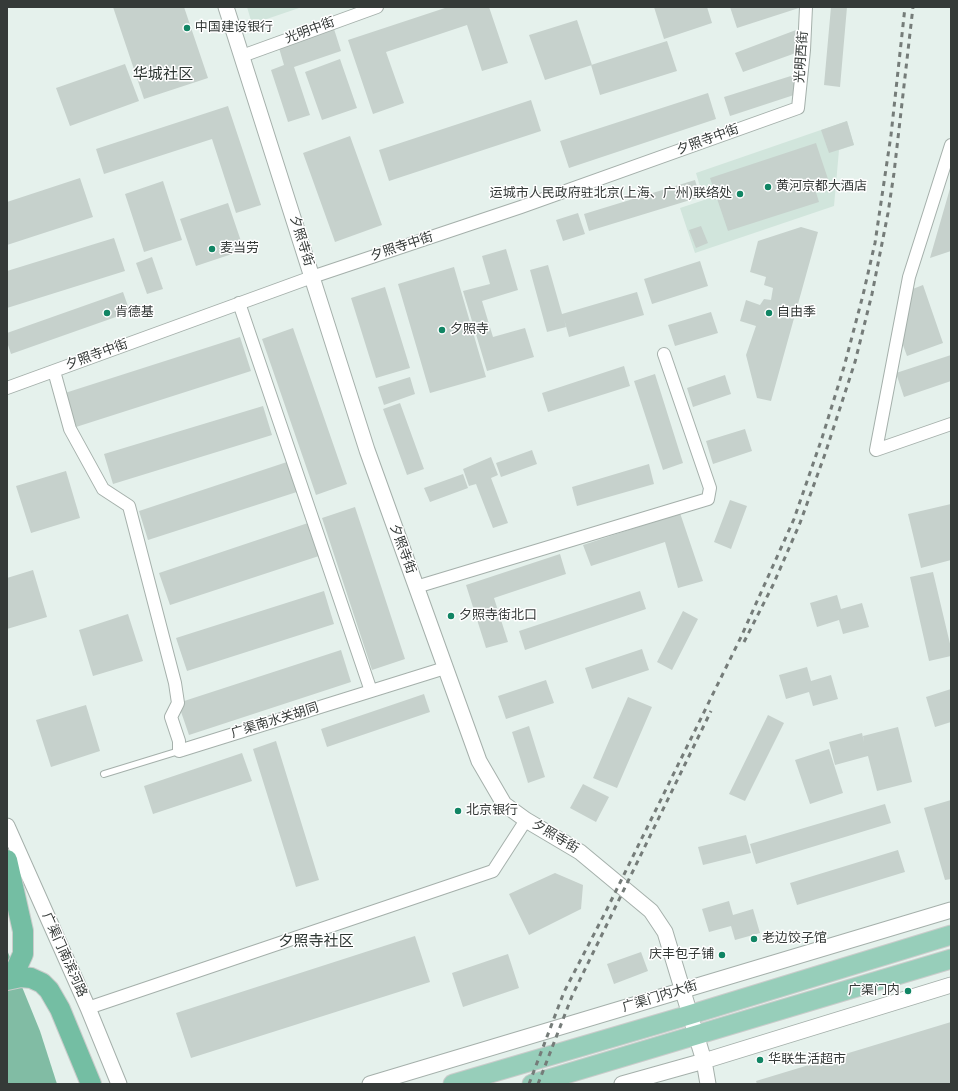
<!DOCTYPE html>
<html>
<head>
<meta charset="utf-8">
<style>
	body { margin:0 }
	#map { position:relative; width:958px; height:1091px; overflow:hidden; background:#e5f1ec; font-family:"Roboto Condensed",sans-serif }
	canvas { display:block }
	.frame { position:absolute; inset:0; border:8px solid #353a38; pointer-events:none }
</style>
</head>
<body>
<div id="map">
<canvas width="958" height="1091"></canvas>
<div class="frame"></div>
</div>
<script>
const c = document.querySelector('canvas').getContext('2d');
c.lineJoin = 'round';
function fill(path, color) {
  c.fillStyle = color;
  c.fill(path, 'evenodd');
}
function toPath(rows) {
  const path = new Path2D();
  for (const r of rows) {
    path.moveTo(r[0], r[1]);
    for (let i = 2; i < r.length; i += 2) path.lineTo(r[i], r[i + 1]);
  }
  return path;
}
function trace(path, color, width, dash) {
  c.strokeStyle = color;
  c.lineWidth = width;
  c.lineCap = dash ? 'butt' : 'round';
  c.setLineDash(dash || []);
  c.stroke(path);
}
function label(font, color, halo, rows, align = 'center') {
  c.font = font + ' "Roboto Condensed","Noto Sans SC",sans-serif';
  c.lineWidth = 3;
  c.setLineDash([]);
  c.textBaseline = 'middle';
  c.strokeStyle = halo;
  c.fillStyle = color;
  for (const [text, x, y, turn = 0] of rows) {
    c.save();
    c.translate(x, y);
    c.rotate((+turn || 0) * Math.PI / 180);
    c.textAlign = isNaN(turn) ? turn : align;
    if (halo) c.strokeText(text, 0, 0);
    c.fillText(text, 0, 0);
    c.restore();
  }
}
fill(toPath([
	[247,7,302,7,252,24],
	[847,121,854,145,839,150,834,206,695,253,680,208,704,200,696,173]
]), '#d1e5dc');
fill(toPath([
	[7,950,40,1031,57,1084,7,1084]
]), '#81bca4');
fill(toPath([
	[113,7,184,7,208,78,144,99],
	[448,7,489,7,508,63,482,71,467,25,386,52,404,103,373,114,348,40],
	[654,7,707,7,712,23,664,39],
	[730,7,802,7,737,28],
	[831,7,847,7,840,87,824,85],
	[577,20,592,65,545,80,529,35],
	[334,29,341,51,294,67,310,115,288,122,271,70,284,65,279,48],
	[796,30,804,50,743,72,735,53],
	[667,41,677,71,600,95,591,65],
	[340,59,357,108,322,120,305,72],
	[125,64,139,101,70,126,56,88],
	[794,75,800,93,730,116,724,97],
	[708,93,716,119,569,168,560,141],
	[531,100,541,131,389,181,379,150],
	[228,106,261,205,236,213,212,139,104,174,96,149],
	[847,121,854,145,829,153,821,130],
	[350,136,382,225,335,242,303,153],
	[816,143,830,185,815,189,819,202,728,231,710,178],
	[80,178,93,217,7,245,7,202],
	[695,180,700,197,589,231,584,214],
	[163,181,182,240,144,252,125,194],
	[951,185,951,251,930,258],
	[228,203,244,250,196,266,180,219],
	[578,213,585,234,563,241,556,220],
	[701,226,708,243,696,248,689,230],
	[801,227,818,232,771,401,757,398,746,355,756,326,740,321,746,300,760,305,764,299,771,300,773,288,764,285,766,277,750,272,758,241],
	[114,238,125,271,7,308,7,271],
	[506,249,518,290,482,301,493,337,525,328,534,357,487,371,463,291,490,284,482,256],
	[152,257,163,289,147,294,136,263],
	[700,261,708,286,652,304,644,279],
	[548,265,562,314,637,292,644,315,569,337,564,319,566,327,547,332,530,270],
	[454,267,486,377,430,393,398,284],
	[923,285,943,343,907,356,900,337,910,290],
	[385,287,410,368,376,378,351,298],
	[123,292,130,312,11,354,7,342,7,333],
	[711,312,718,333,675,346,668,325],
	[293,328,347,484,316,495,262,339],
	[240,337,251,371,76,427,65,393],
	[951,355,951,381,904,397,896,373],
	[624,366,630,386,548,412,542,393],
	[655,374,683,463,663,470,634,381],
	[725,375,731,394,693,407,687,388],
	[410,377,415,394,384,405,378,387],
	[400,403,424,469,407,475,383,409],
	[263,406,272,435,113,484,104,454],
	[745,429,752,451,713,464,706,441],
	[532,450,537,464,501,477,496,463],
	[491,457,498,475,491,478,508,523,493,528,476,484,469,486,463,469],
	[293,460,303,490,148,540,139,511],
	[649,464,654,484,577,506,572,487],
	[66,471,80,518,31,533,16,486],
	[463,474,468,488,430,502,424,488],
	[730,500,747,506,731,549,714,542],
	[951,504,951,560,921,568,908,514],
	[355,507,405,659,372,670,322,518],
	[680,513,703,581,678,588,665,542,591,566,583,545],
	[314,521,325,554,170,605,159,573],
	[560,554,566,574,494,598,508,642,486,648,466,585],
	[33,570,47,617,7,629,7,578],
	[933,572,951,648,951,656,929,661,910,577],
	[324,591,334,624,187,671,176,638],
	[640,591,646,609,525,650,519,631],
	[837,595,841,609,862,603,869,627,843,634,839,620,817,627,810,603],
	[683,611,698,619,672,670,657,662],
	[128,614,143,661,93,676,79,630],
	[642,649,649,670,592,689,585,668],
	[341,650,351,682,189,735,178,703],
	[807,667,811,681,831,675,838,699,813,706,809,692,786,699,779,675],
	[546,680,554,703,506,719,498,696],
	[951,689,951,722,935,727,926,697],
	[424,694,430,712,327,747,321,729],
	[628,697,652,707,617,788,593,778],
	[86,705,100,751,51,767,36,720],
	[768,715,784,723,745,801,729,794],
	[529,726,545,777,528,783,512,732],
	[898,727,912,782,877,791,868,756,835,765,829,742,862,733,864,742,863,736],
	[276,741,319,880,296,887,253,749],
	[829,749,843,793,810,804,795,760],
	[242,753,252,781,153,814,144,786],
	[583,784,609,797,596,822,570,808],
	[951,800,951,879,945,880,924,808],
	[885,804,891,823,756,864,750,844],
	[746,835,751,853,703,865,698,847],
	[898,850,905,872,797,905,790,883],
	[555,873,583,885,581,909,529,935,509,894],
	[729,901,733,915,753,909,760,933,735,940,731,926,709,932,702,909],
	[415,936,430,982,191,1058,176,1013],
	[641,952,648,971,614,984,607,964],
	[508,954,519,988,463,1007,452,973],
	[951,1022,951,1084,757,1084,756,1081]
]), '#c6d1cc');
const service = toPath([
	[104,774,179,751]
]);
const minor = toPath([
	[242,56,377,7],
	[951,145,909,277,876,450,951,424],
	[239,303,371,691],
	[54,371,70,429,103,489,129,506,175,683,178,703,171,717,179,741,179,751,445,668],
	[7,388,312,277,521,207,798,108,804,50,806,7],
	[416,587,708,499,710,488,664,354],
	[88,1008,493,871,526,820]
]);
const tertiary = toPath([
	[226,7,367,450,479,761,504,804,526,820,580,852,651,911,665,932,704,1061,708,1084],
	[7,826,88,1008,119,1084],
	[370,1084,951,910],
	[622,1084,704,1061,951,985]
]);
const primary = toPath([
	[453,1084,689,1015,951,935],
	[532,1084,951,959]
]);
const trunk = toPath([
	[7,860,23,931,23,954,12,978],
	[7,980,21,977,31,978,42,983,49,990,60,1009,91,1084]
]);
trace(service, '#a5b0ab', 8);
trace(minor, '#a5b0ab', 14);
trace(tertiary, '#a5b0ab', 17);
trace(primary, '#cacccb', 21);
trace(trunk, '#cacccb', 22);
trace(service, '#fff', 6);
trace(minor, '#fff', 12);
trace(tertiary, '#fff', 15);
trace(primary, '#97ceba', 19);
trace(trunk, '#74bea3', 20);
trace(toPath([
	[744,642,773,585,800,523,825,454,855,362,872,294,888,213,894,173,913,7],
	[529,1084,564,992,607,909,741,637,794,519,822,438,844,367,863,295,875,243,891,135,905,7],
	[538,1084,572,996,711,711]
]), '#757c79', 3, [5, 5]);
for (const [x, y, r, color] of [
	[187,28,4,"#118564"],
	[768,187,4,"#118564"],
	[740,194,4,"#118564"],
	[212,249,4,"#118564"],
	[107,313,4,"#118564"],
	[769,313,4,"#118564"],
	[442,330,4,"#118564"],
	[451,616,4,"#118564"],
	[458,811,4,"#118564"],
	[754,939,4,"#118564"],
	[722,955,4,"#118564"],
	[908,991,4,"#118564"],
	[760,1060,4,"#118564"]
]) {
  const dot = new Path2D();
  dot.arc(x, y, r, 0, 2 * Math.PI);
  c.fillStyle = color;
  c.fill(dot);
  trace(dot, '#fff', 1.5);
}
label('13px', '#353a38', '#fff', [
	["中国建设银行",195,28],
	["黄河京都大酒店",776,187],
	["运城市人民政府驻北京(上海、广州)联络处",732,194,"right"],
	["麦当劳",220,249],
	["肯德基",115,313],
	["自由季",777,313],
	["夕照寺",450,330],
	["夕照寺街北口",459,616],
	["北京银行",466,811],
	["老边饺子馆",762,939],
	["庆丰包子铺",714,955,"right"],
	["广渠门内",900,991,"right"],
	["华联生活超市",768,1060]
], 'left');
label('13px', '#353a38', '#fff', [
	["光明中街",310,31,-20],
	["光明西街",802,57,-86],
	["夕照寺中街",708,140,-20],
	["夕照寺街",301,241,73],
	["夕照寺中街",402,247,-18],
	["夕照寺中街",97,355,-20],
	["夕照寺街",402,549,70],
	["广渠南水关胡同",275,721,-17],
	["夕照寺街",555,837,31],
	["广渠门南滨河路",64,955,66],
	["广渠门内大街",660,997,-17]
]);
label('15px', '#2d3632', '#fff', [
	["华城社区",163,75],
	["夕照寺社区",316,942]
]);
</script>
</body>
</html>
